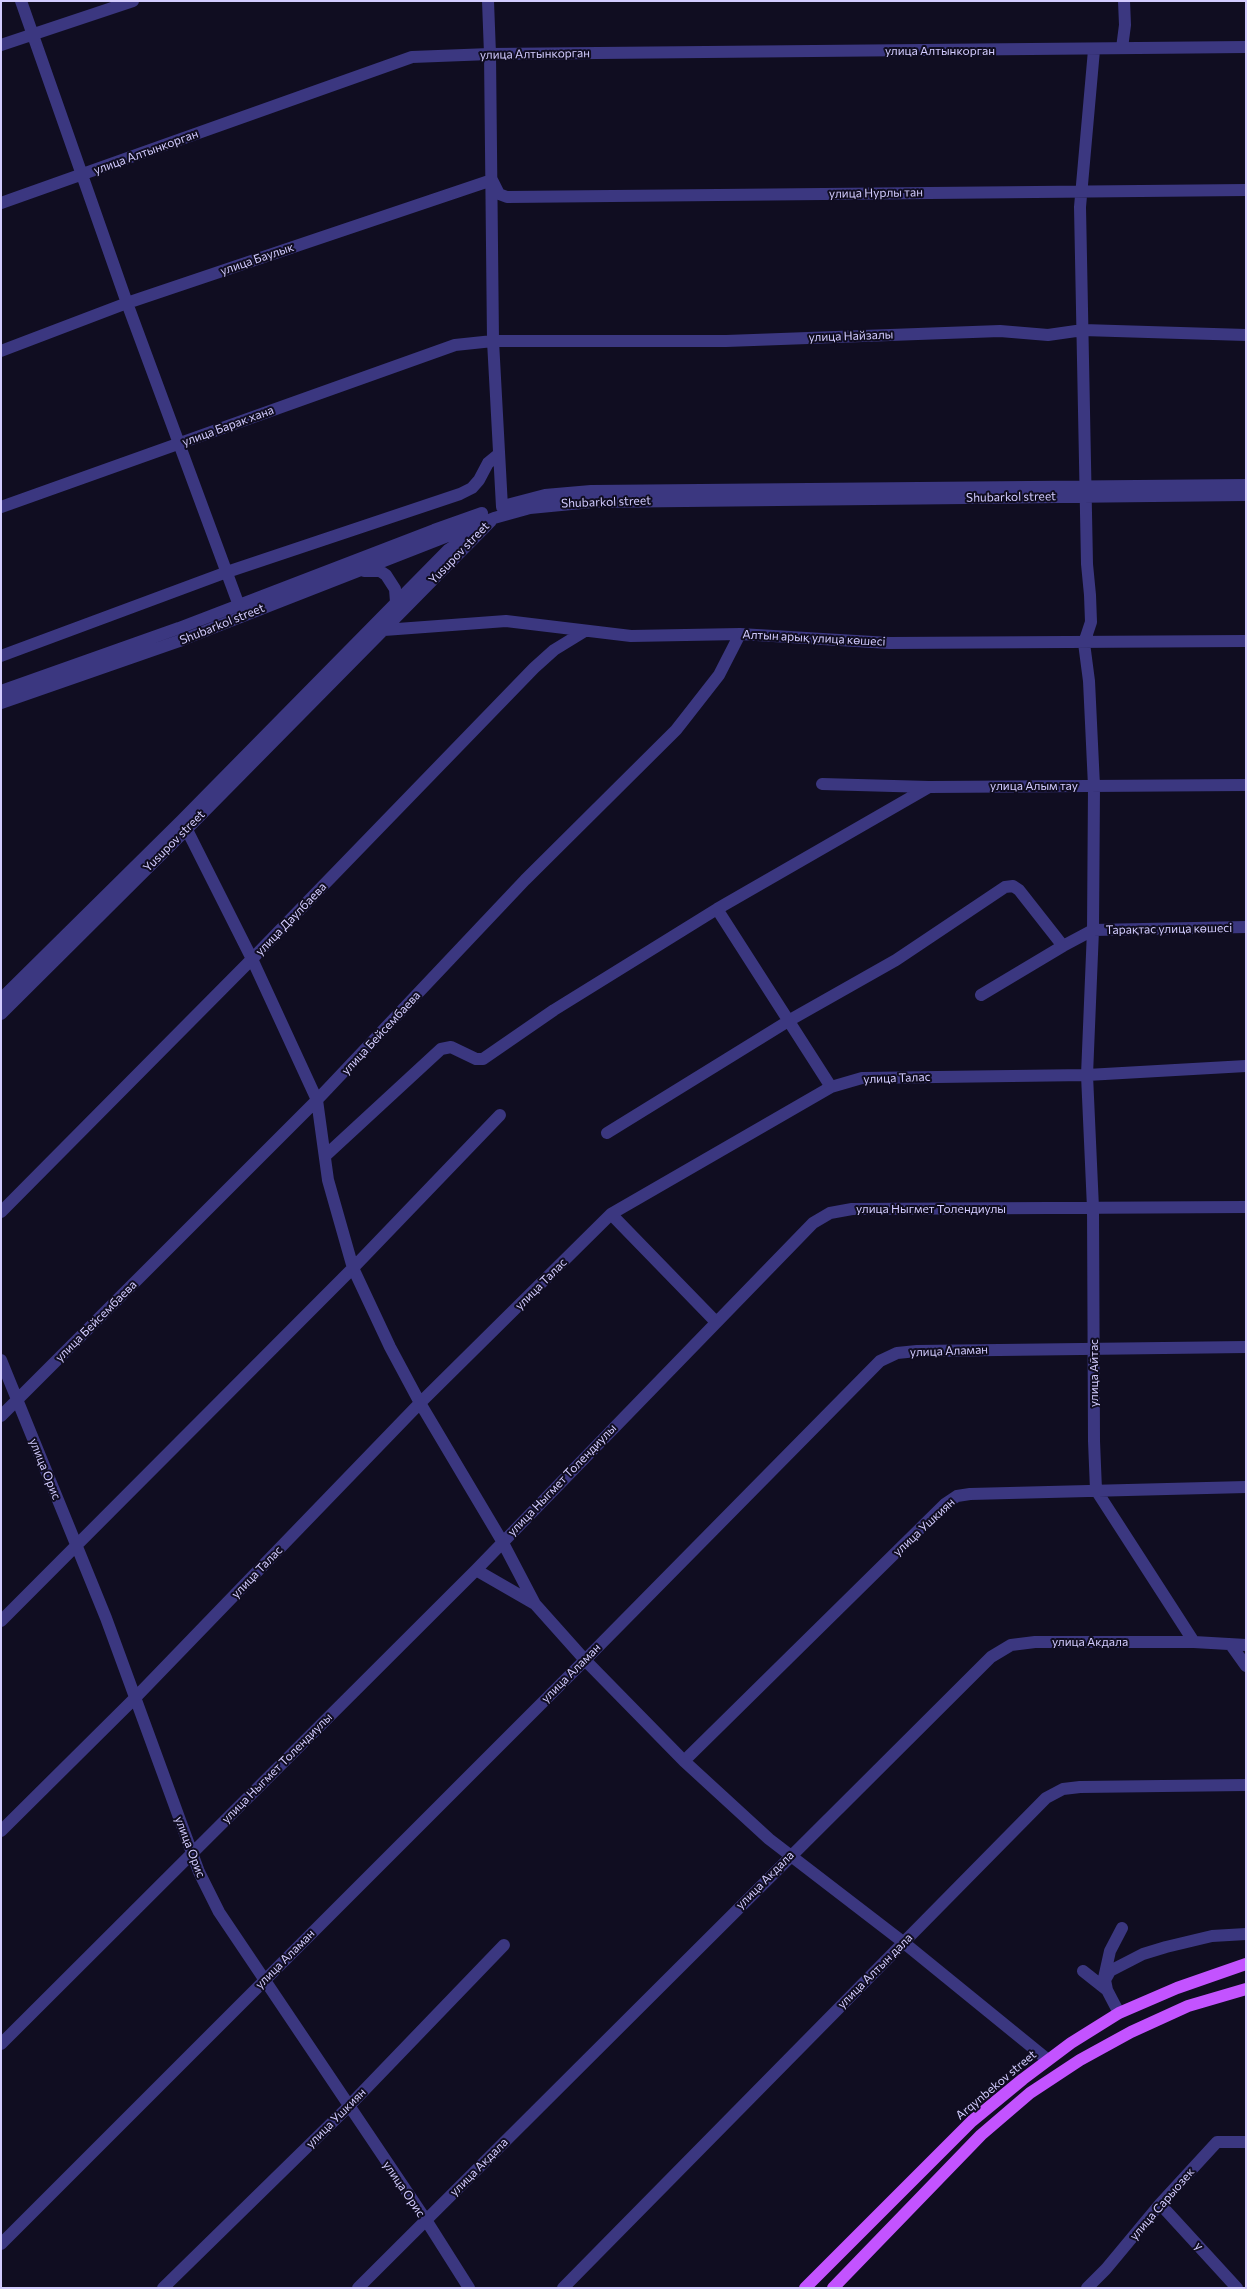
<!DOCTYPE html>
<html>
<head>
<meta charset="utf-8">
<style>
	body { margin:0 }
	#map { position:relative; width:1247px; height:2289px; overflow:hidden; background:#100d21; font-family:Commissioner,sans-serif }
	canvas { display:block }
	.frame { position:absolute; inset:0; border:2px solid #d3ccff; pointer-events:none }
</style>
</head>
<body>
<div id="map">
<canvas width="1247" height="2289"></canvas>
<div class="frame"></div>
</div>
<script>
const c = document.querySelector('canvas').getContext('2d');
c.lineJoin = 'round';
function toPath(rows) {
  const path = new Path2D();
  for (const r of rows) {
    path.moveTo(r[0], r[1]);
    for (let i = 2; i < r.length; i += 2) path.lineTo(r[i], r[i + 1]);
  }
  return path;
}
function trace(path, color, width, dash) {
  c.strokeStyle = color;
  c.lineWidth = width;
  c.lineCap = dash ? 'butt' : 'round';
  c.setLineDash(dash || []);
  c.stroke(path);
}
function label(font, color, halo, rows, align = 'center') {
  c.font = font + ' Commissioner,sans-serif';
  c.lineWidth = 4;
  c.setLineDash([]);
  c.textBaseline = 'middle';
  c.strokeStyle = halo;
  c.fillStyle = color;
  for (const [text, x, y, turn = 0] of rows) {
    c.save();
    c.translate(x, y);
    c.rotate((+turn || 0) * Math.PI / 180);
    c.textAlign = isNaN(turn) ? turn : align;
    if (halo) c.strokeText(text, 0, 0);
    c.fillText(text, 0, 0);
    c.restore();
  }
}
trace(toPath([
	[21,1,127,303,241,611],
	[488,1,490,54,493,341,502,507],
	[1,45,133,1],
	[1122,48,1125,25,1124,1],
	[1094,50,1080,207,1087,564,1090,595,1091,622,1084,643,1089,681,1094,786,1093,930,1087,1075,1093,1208,1094,1441,1096,1490,1194,1642],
	[1,203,412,57,490,54,1246,47],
	[1,351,127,303,492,180,499,194,507,197,1246,190],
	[503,506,545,495,591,491,1246,485],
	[1,507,455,345,493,341,726,341,1000,331,1048,335,1083,330,1246,335],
	[364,571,380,571,386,575,395,589,396,602],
	[384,630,506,621,631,636,740,634,889,643,1246,641],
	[1,656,227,572,460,494,472,488,479,480,488,463,499,454],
	[1,691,179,628,434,530,482,513],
	[1,703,182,640,494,518,530,508,592,502,1246,495],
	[822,784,929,787,1246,785],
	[182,820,252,959,317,1100,328,1180,353,1268,390,1347,420,1403,502,1541,535,1604,585,1660,684,1761,769,1839,903,1942,1048,2060],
	[717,909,929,787],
	[981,995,1063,946],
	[1,999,182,820,448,550,467,537],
	[1,1014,187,829,491,521],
	[607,1133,790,1020,896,960,1005,887,1013,886,1019,890,1063,946,1093,930,1246,927],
	[325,1156,441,1049,451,1047,476,1059,483,1059,554,1010,717,909,831,1087],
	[1,1212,252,959,534,668,554,650,585,631],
	[611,1214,716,1322],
	[1,1360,106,1618,199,1872,219,1912,426,2220,469,2288],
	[1,1416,317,1100,525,880,676,730,719,675,740,634],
	[476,1570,535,1604],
	[1,1621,353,1268,500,1115],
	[1231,1645,1246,1666],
	[684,1761,945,1504,957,1496,970,1494,1246,1487],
	[1,1831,135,1698,420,1403,611,1214,831,1087,862,1078,1087,1075,1246,1066],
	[1083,1971,1107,1990],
	[1104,1978,1110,1951,1122,1928],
	[1119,2013,1107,1990,1105,1980,1110,1971,1143,1954,1166,1947,1212,1936,1246,1934],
	[1,2044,476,1570,813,1223,830,1213,852,1209,1246,1207],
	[1160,2204,1237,2288],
	[1,2244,585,1660,880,1361,897,1353,917,1351,1246,1347],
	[163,2288,348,2107,504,1945],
	[358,2288,991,1657,1011,1645,1035,1642,1194,1642,1246,1645],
	[563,2288,1046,1798,1063,1789,1080,1787,1246,1785],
	[1087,2288,1106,2269,1160,2204,1217,2142,1246,2142]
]), '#3b3780', 12);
trace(toPath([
	[805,2288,972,2121,1023,2079,1071,2043,1119,2013,1177,1988,1246,1964],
	[833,2288,981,2135,1030,2093,1080,2060,1131,2032,1188,2006,1246,1989]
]), '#c353ff', 12);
label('12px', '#d3ccff', '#100d21', [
	["улица Алтынкорган",940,51],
	["улица Алтынкорган",535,54,-1],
	["улица Алтынкорган",146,152,-20],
	["улица Нурлы тан",876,193,-1],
	["улица Баулык",257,259,-19],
	["улица Найзалы",851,336,-2],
	["улица Барак хана",228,426,-20],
	["Shubarkol street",1011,497,-1],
	["Shubarkol street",606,502,-2],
	["Yusupov street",459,553,-46],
	["Shubarkol street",222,624,-22],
	["Алтын арық улица көшесі",814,638,3],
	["улица Алым тау",1034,786],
	["Yusupov street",174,841,-45],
	["улица Даулбаева",291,919,-46],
	["Тарақтас улица көшесі",1169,929,-1],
	["улица Бейсембаева",381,1033,-47],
	["улица Талас",897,1078,-2],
	["улица Ныгмет Толендиулы",931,1209],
	["улица Талас",541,1284,-45],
	["улица Бейсембаева",96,1321,-45],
	["улица Аламан",949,1351,-2],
	["улица Айтас",1094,1373,-90],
	["улица Орис",45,1469,68],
	["улица Ныгмет Толендиулы",562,1480,-46],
	["улица Ушкиян",924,1527,-43],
	["улица Талас",257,1572,-46],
	["улица Акдала",1090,1642],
	["улица Аламан",571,1673,-45],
	["улица Ныгмет Толендиулы",277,1768,-45],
	["улица Орис",190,1847,69],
	["улица Акдала",765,1880,-45],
	["улица Аламан",285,1959,-45],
	["улица Алтын дала",875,1971,-45],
	["Arqynbekov street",996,2085,-40],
	["улица Ушкиян",336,2118,-45],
	["улица Акдала",479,2167,-45],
	["улица Орис",404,2189,56],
	["улица Сарыозек",1162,2204,-49],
	["у",1199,2246,47]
]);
</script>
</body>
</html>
